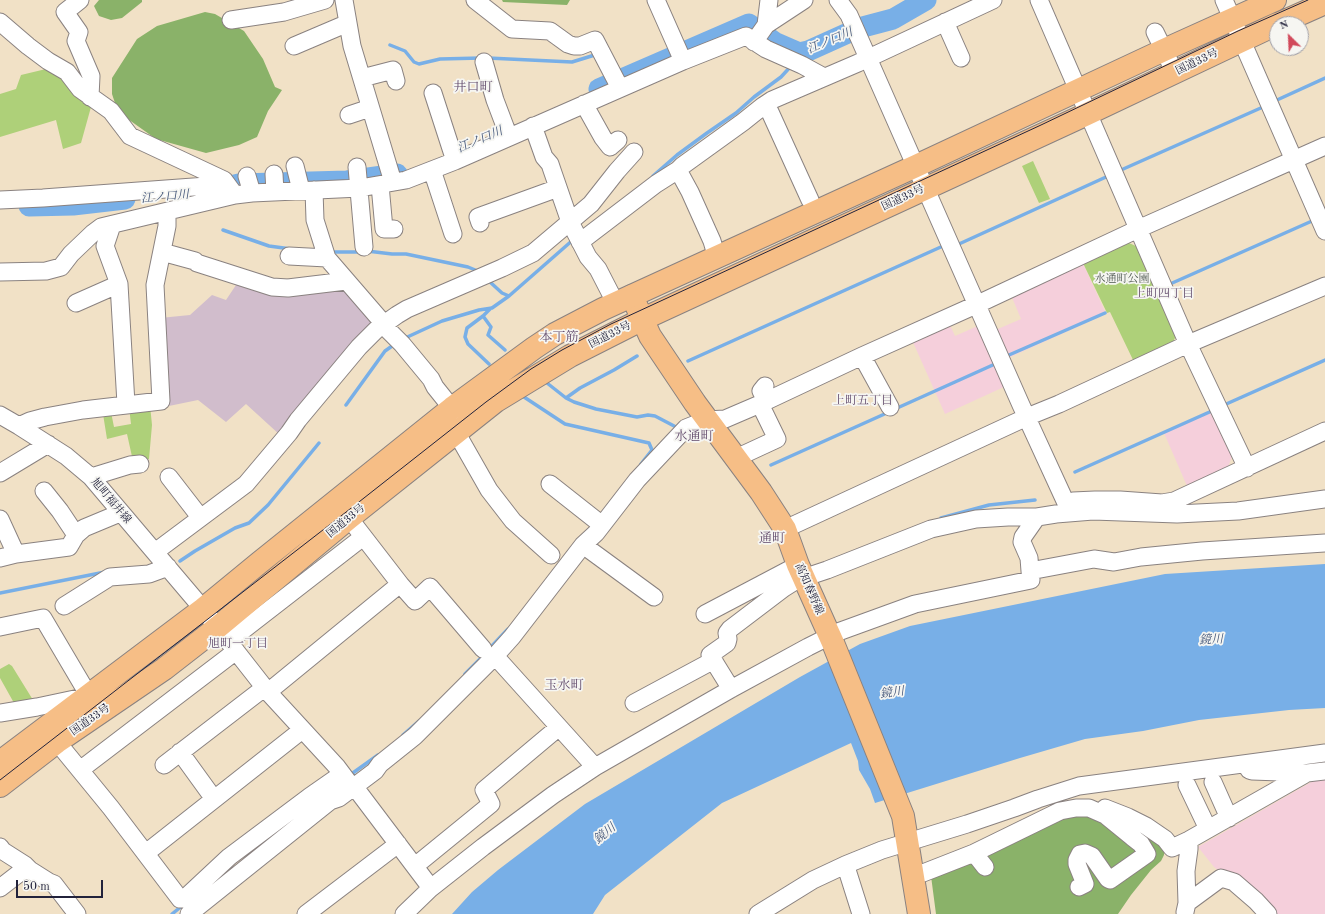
<!DOCTYPE html>
<html>
<head>
<meta charset="utf-8">
<style>
	body { margin:0 }
	#map { position:relative; width:1325px; height:914px; overflow:hidden; background:#f1e1c6; font-family:"Old Standard TT",serif }
	canvas { display:block }
	.north { position:absolute; left:1269px; top:16px; width:40px; height:40px; box-sizing:border-box; background:#f6f6f2; border:1px solid #a1a1a9; border-radius:50%; rotate:336deg; font-size:11px; font-weight:700; line-height:16px; text-align:center; color:#22223b }
	.north::after { content:''; display:block; margin:auto; width:14px; height:18px; background:#d1495b; clip-path:polygon(50% 0,100% 100%,50% 72%,0 100%) }
	.scale { position:absolute; left:16px; top:880px; width:87px; height:18px; box-sizing:border-box; border:2px solid #22223b; border-top:0; padding-left:5px; font-size:12px; line-height:14px; white-space:nowrap; color:#22223b; -webkit-text-stroke:3px #f6f6f2; paint-order:stroke }
</style>
</head>
<body>
<div id="map">
<canvas width="1325" height="914"></canvas>
<div class="north">N</div>
<div class="scale">50 m</div>
</div>
<script>
const c = document.querySelector('canvas').getContext('2d');
c.lineJoin = 'round';
function fill(path, color) {
  c.fillStyle = color;
  c.fill(path, 'evenodd');
}
function toPath(rows) {
  const path = new Path2D();
  for (const r of rows) {
    path.moveTo(r[0], r[1]);
    for (let i = 2; i < r.length; i += 2) path.lineTo(r[i], r[i + 1]);
  }
  return path;
}
function trace(path, color, width, dash) {
  c.strokeStyle = color;
  c.lineWidth = width;
  c.lineCap = dash ? 'butt' : 'round';
  c.setLineDash(dash || []);
  c.stroke(path);
}
function label(font, color, halo, rows, align = 'center') {
  c.font = font + ' "Old Standard TT","Noto Serif JP",serif';
  c.lineWidth = 3.5;
  c.setLineDash([]);
  c.textBaseline = 'middle';
  c.strokeStyle = halo;
  c.fillStyle = color;
  for (const [text, x, y, turn = 0] of rows) {
    c.save();
    c.translate(x, y);
    c.rotate((+turn || 0) * Math.PI / 180);
    c.textAlign = isNaN(turn) ? turn : align;
    if (halo) c.strokeText(text, 0, 0);
    c.fillText(text, 0, 0);
    c.restore();
  }
}
fill(toPath([
	[1083,263,1106,314,997,363,1006,386,945,414,912,340,949,323,955,336,980,325,984,335,1021,319,1011,295],
	[1214,410,1233,454,1228,467,1187,486,1164,433],
	[1325,780,1325,914,1273,914,1214,867,1198,847,1313,781]
]), '#f5cfdb');
fill(toPath([
	[240,279,338,284,379,323,280,435,246,404,226,422,198,400,164,407,160,318,190,315,212,295,226,300]
]), '#d1bdcc');
fill(toPath([
	[46,69,68,83,91,107,81,143,63,149,56,120,0,137,0,94,16,89,21,75],
	[1033,161,1050,199,1039,203,1022,166],
	[1127,242,1140,248,1177,333,1172,345,1134,362,1110,312,1107,313,1083,263],
	[150,405,152,425,149,459,133,461,127,434,107,439,103,414,111,412,114,427,131,424,129,407],
	[9,664,12,666,33,700,14,703,0,678,0,669]
]), '#aed079');
fill(toPath([
	[99,0,142,0,142,2,122,18,111,20,99,16,94,6],
	[502,0,570,0,567,5,503,2],
	[205,12,215,14,244,31,263,59,275,87,282,90,268,111,257,137,239,145,206,153,156,139,118,112,112,94,112,78,137,39,157,26],
	[1076,812,1142,828,1164,846,1164,855,1161,861,1151,870,1131,895,1118,914,936,914,931,876]
]), '#8ab269');
fill(toPath([
	[1325,564,1325,708,1289,710,1199,720,1143,731,1085,739,1020,758,875,803,870,789,859,770,858,761,851,743,722,803,605,895,593,914,452,914,472,892,498,870,585,804,800,677,860,644,910,626,1165,574]
]), '#78afe7');
trace(toPath([
	[390,45,405,51,414,62,419,64,440,59,481,58],
	[488,58,572,62,598,54],
	[1277,100,1325,78],
	[1121,170,1263,107],
	[653,176,677,155,707,133,736,113,754,97,781,77,792,65],
	[223,230,269,246,291,249],
	[959,244,1106,177],
	[367,251,392,254,406,254,468,267,480,272],
	[331,252,361,252],
	[490,282,502,293,509,296],
	[1170,284,1312,221],
	[483,316,491,327,488,335,505,350],
	[403,339,442,321,479,310,492,308,509,296,574,239],
	[1009,355,1105,313],
	[688,361,943,246],
	[489,364,468,344,465,337,467,328,483,316,491,308],
	[547,383,566,398,580,388,614,370,637,356],
	[524,397,565,424,649,443,652,450,641,464],
	[566,398,574,402,596,409,637,417,648,415,655,416,676,427],
	[346,405,385,351,395,344],
	[1224,405,1325,360],
	[895,409,995,364],
	[771,465,889,412],
	[1075,472,1214,410],
	[941,518,989,505,1035,500],
	[180,561,195,551,235,528,249,523,268,505,319,443],
	[0,593,105,572],
	[489,649,508,629],
	[465,674,485,654],
	[403,735,419,721],
	[350,775,378,755],
	[172,914,183,905]
]), '#78afe7', 3.5);
trace(toPath([
	[599,89,749,24,776,43,799,53,808,51,859,28,893,19,926,0],
	[210,191,239,184,347,181,397,174],
	[29,206,73,205,125,199]
]), '#78afe7', 21);
const minor = toPath([
	[80,0,65,12,79,32,76,41,91,76,90,97],
	[344,0,352,46,393,182],
	[475,0,512,29,550,31,568,44,574,46,580,46,595,40,620,88],
	[656,0,683,61],
	[838,0,849,15,864,49,1021,405,1066,503],
	[1039,0,1188,344,1247,468],
	[1224,0,1325,231],
	[231,20,284,12,325,0],
	[0,22,28,46,48,61,67,72,80,89,111,111,130,136,224,180,235,195],
	[945,22,961,58],
	[766,25,769,0],
	[1155,32,1175,73],
	[754,42,766,25,804,0],
	[294,46,348,23],
	[484,62,495,100,509,137],
	[362,78,393,70,396,81],
	[433,93,455,161],
	[584,104,603,138,610,147,618,140],
	[763,106,770,112,810,200],
	[349,115,370,108],
	[533,126,544,157,550,164,552,170,570,222,588,257,598,269,616,304],
	[295,166,301,190],
	[357,167,364,247],
	[432,170,453,234],
	[678,170,690,192,712,241,717,258],
	[274,174,275,192],
	[247,176,252,193],
	[380,185,384,229,394,229],
	[314,190,315,220,327,258,384,324],
	[0,200,43,198,207,186,224,180],
	[480,223,478,217,558,188],
	[112,225,105,246,119,284,126,404],
	[580,242,656,184,678,170,682,166,743,122,763,106,772,100,858,63,993,0],
	[162,252,195,261,197,263,272,287,288,288,346,281],
	[289,256,327,258],
	[0,272,46,271,61,267,71,254,93,233,101,227,235,195,252,193,360,188,406,180,455,161,683,61,746,36,766,49,802,65,824,77],
	[76,303,119,284],
	[383,325,402,344,431,379,435,387,459,417],
	[862,356,890,407],
	[765,386,761,391,766,401],
	[0,415,19,426,66,456,91,477,203,609,268,692,337,767,349,783],
	[19,426,30,421,45,417,83,410,161,401,155,285,167,226,167,212],
	[456,432,489,490,513,521,551,555],
	[736,458,777,439,760,404],
	[0,473,48,444],
	[91,477,130,465,140,464],
	[169,477,200,517],
	[550,484,602,525],
	[44,491,60,511,76,535],
	[1073,501,1095,500,1120,500,1162,503,1174,501,1325,431],
	[349,518,400,584,415,601,430,587,483,649],
	[0,519,16,554],
	[785,529,1027,417,1059,404,1188,344,1325,286],
	[583,545,654,597],
	[155,552,246,484,289,433,298,420,359,347,376,330,397,315,407,309,502,268,533,253,591,204,617,171,634,152],
	[0,558,16,554,69,547,76,535,84,528,120,513],
	[1030,571,1029,558,1022,542,1023,537,1037,517],
	[64,606,110,577,149,574,168,567],
	[705,614,798,565],
	[0,627,43,618,95,706],
	[229,641,363,537],
	[495,656,595,767],
	[731,689,710,655,727,643,728,639,727,633,730,629,784,588,803,576,812,575,827,570,931,529,976,519,1008,517,1037,517,1056,514,1093,511,1177,514,1238,511,1325,499],
	[268,692,400,584],
	[634,703,714,660],
	[0,713,37,707,84,697],
	[57,742,111,808,180,899,184,899,229,857,309,797,342,774],
	[180,752,214,799],
	[164,765,264,688],
	[80,770,236,651],
	[1249,770,1252,771,1308,773],
	[1213,782,1229,818],
	[1187,785,1208,829],
	[354,786,431,888],
	[330,801,339,798,375,771,380,764,415,736,495,656,512,637,583,545,596,533,637,480,686,428,706,420,725,419,760,404,862,356,978,304,1138,229,1325,146],
	[1105,808,1128,817,1146,826,1165,839,1172,848,1189,840,1307,773,1325,771],
	[0,847,3,851,25,865,30,870],
	[146,853,302,730],
	[974,853,985,867],
	[415,866,491,804,484,790,559,727],
	[848,873,861,914],
	[913,874,923,873,974,853,1060,811,1076,808,1089,808,1105,815,1132,837,1141,844,1147,854,1110,880,1108,879,1092,856,1085,853,1080,854,1077,860,1077,864,1085,884,1079,887],
	[0,888,22,871,30,870,49,882,54,884,77,914],
	[1187,903,1221,878,1234,882,1256,901,1268,914],
	[1185,912,1187,903,1186,871,1189,849,1189,840],
	[189,914,330,801,337,792],
	[306,914,398,844],
	[404,914,431,888,483,847,553,795,595,767,731,689,808,647,838,632,915,604,1031,580,1030,571,1094,559,1114,562,1141,557,1202,551,1325,543],
	[758,914,813,880,845,865,882,850,967,824,1014,808,1038,799,1079,786,1325,753]
]);
const major = toPath([
	[632,296,650,336,695,403,761,492,785,529,798,565,833,643,903,816,919,914]
]);
const highway = toPath([
	[1278,24,1325,3],
	[0,762,203,609,259,563,452,408,534,348,555,334,603,309,916,166,1164,50,1275,0],
	[0,786,57,742,164,669,218,627,349,518,496,401,570,356,643,319,1087,114,1277,24]
]);
trace(minor, '#8a8280', 19);
trace(major, '#8a8280', 24);
trace(highway, '#8a8280', 24);
trace(minor, '#fff', 17);
trace(major, '#f6be86', 22);
trace(highway, '#f6be86', 22);
trace(toPath([
	[0,780,350,509,486,402,531,369,562,350,611,324,1041,125,1238,31,1308,0]
]), '#22223b', 1);
label('11px', '#22223b', '#f6f6f2', [
	["国道33号",1197,62,-26],
	["国道33号",903,198,-25],
	["国道33号",610,335,-27],
	["旭町福井線",111,501,50],
	["国道33号",346,521,-39],
	["高知春野線",809,589,66],
	["国道33号",90,720,-35]
]);
label('11px', '#4c564e', '#f6f6f2', [
	["水通町公園",1122,279]
]);
label('italic 12px', '#405377', '#f6f6f2', [
	["江ノ口川",830,41,-23],
	["江ノ口川",480,140,-23],
	["江ノ口川",165,197,-5],
	["鏡川",1211,640,-3],
	["鏡川",892,693,-7],
	["鏡川",605,834,-40]
]);
label('12px', '#634c6d', '#f6f6f2', [
	["上町四丁目",1164,294],
	["上町五丁目",863,401],
	["旭町一丁目",238,644]
]);
label('13px', '#634c6d', '#f6f6f2', [
	["井口町",473,88],
	["本丁筋",559,338],
	["水通町",694,437],
	["通町",772,539],
	["玉水町",564,686]
]);
</script>
</body>
</html>
